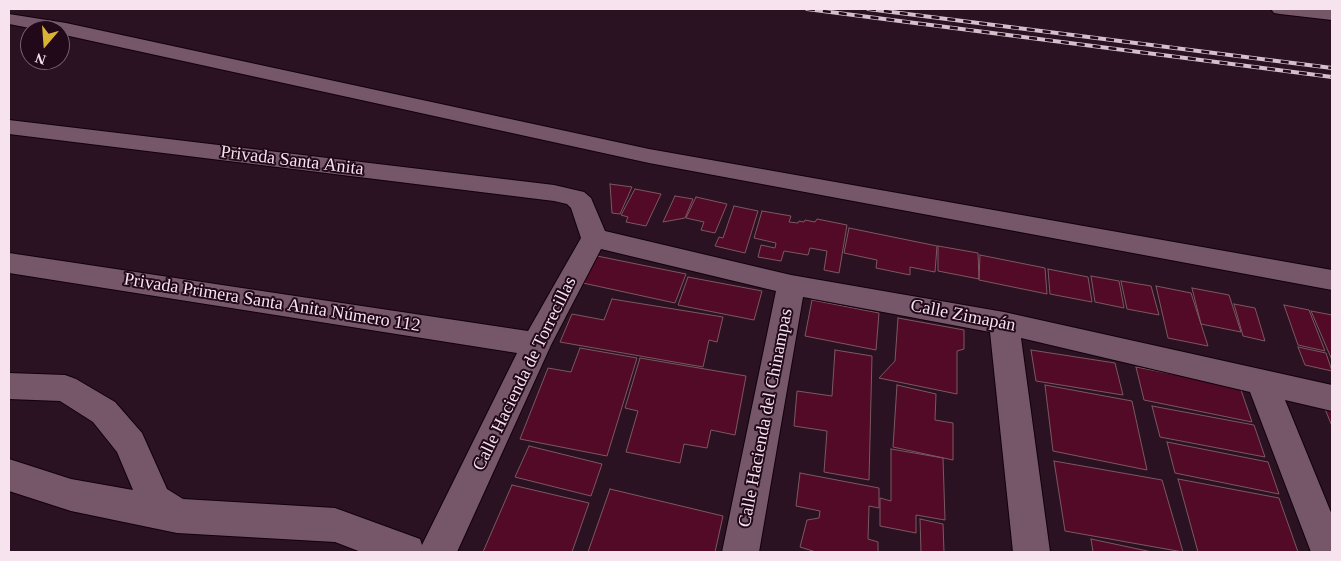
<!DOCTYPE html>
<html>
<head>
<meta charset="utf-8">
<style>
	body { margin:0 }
	#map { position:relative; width:1341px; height:561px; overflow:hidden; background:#2b1222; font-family:"Times New Roman",serif }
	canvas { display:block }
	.frame { position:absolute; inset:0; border:10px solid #f6e3ee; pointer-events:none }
	.north { position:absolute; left:20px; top:20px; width:50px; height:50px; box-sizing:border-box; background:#210919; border:1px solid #76606e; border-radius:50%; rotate:198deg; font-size:14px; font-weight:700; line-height:20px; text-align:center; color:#f6e3ee }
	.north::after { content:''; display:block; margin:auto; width:18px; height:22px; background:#dbb333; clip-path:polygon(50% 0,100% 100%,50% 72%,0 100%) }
</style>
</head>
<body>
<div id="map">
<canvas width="1341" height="561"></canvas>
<div class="frame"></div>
<div class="north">N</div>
</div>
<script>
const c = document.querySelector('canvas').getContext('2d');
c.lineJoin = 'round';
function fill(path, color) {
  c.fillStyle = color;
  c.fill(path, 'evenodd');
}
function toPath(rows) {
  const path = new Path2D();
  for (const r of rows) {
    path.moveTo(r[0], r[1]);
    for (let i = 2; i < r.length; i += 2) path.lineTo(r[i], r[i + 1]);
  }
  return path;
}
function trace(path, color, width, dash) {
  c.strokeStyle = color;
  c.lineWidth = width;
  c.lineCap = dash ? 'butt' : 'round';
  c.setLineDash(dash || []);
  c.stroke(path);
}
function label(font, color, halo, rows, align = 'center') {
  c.font = font + ' "Times New Roman",serif';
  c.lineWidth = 4;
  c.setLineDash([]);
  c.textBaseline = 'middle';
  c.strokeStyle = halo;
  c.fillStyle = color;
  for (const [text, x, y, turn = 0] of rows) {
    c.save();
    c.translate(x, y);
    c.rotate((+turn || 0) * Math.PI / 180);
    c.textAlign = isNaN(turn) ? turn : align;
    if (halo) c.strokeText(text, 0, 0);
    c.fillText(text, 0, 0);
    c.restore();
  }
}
const building = toPath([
	[610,184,632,187,620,214,612,213,610,184],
	[635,189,661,194,646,226,626,222,628,217,621,215,635,189],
	[675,196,693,199,685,218,663,222,675,196],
	[696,197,727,204,715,233,701,230,704,222,686,218,696,197],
	[734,206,758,211,745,253,715,246,719,237,723,238,734,206],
	[762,211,791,216,789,222,798,223,799,221,804,222,805,220,815,222,817,219,847,225,839,273,824,270,827,251,810,248,808,255,784,251,781,261,758,257,761,245,775,248,776,243,754,238,762,211],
	[849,228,937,246,935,272,910,267,910,275,876,268,877,260,844,253,849,228],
	[938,246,978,253,979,279,938,271,938,246],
	[980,255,1045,268,1047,294,979,280,980,255],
	[597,256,686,274,675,303,583,283,597,256],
	[1048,269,1088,277,1092,302,1050,294,1048,269],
	[1091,276,1119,281,1124,308,1095,302,1091,276],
	[688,277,762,291,754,320,678,305,688,277],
	[1121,281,1151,286,1159,315,1127,309,1121,281],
	[1156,286,1191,293,1208,346,1168,338,1156,286],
	[1192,288,1229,295,1241,332,1201,324,1192,288],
	[612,299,723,317,717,342,709,340,703,367,560,342,572,314,604,320,612,299],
	[812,300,879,313,876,350,805,336,812,300],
	[1234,304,1255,308,1265,341,1243,336,1234,304],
	[1284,305,1309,310,1325,351,1298,345,1284,305],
	[1311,311,1332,315,1332,360,1311,311],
	[898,318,964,330,964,349,957,351,957,394,879,378,895,361,898,318],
	[1298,347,1326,353,1332,371,1305,365,1298,347],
	[580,348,637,358,607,456,520,439,548,368,571,372,580,348],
	[835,350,872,356,869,480,824,472,827,431,794,426,797,391,832,396,835,350],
	[1031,350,1115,363,1123,395,1036,381,1031,350],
	[640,358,746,376,735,435,711,430,707,448,684,444,680,463,626,452,638,411,625,408,640,358],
	[1136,367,1240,387,1252,422,1144,400,1136,367],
	[897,385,936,394,935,420,953,423,953,460,893,447,897,385],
	[1045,385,1132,401,1147,470,1053,451,1045,385],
	[1152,406,1254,425,1265,457,1160,437,1152,406],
	[1325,409,1332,410,1332,426,1325,409],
	[1167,442,1268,462,1279,494,1175,473,1167,442],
	[529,446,602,464,591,496,515,477,529,446],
	[891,449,943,458,945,520,916,515,916,533,880,526,880,498,891,501,891,449],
	[1054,461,1162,480,1183,552,1065,531,1054,461],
	[800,473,879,488,879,508,869,506,868,539,878,542,878,552,816,552,800,547,807,520,819,518,820,511,796,506,800,473],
	[1178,479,1279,498,1298,552,1198,552,1178,479],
	[512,485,589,503,572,552,483,552,512,485],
	[610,489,723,516,715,552,588,552,610,489],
	[920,519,943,524,944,552,921,552,920,519],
	[1091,539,1152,552,1093,552,1091,539]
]);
fill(building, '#530a26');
trace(building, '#7b5860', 1);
const minor = toPath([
	[1271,9,1332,10,1332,20,1280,14,1274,13,1271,9],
	[9,14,66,23,649,149,1332,270,1332,290,649,163,60,34,60,30,40,30,9,24,9,14],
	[9,120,554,185,584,192,591,198,605,231,791,275,1004,312,1332,385,1332,411,1285,400,1332,515,1332,552,1311,552,1250,392,1021,338,1050,552,1013,552,990,332,803,297,759,552,722,552,776,291,601,249,551,345,457,552,361,552,335,542,177,533,71,511,9,491,9,459,71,479,133,490,117,452,93,422,60,401,9,399,9,373,65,375,76,379,115,402,142,433,167,489,183,499,335,508,420,539,422,545,517,353,9,273,9,253,528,331,581,238,571,208,567,204,554,201,9,134,9,120]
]);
trace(minor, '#12010c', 2);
fill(minor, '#755769');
const rail = toPath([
	[807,9,1332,77],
	[868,9,1332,68]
]);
trace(rail, '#d4c0cc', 4);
trace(rail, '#210919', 2.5, [8]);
label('18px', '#f6e3ee', '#210919', [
	["Privada Santa Anita",292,161,7],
	["Privada Primera Santa Anita Número 112",272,303,9],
	["Calle Zimapán",963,316,11],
	["Calle Hacienda de Torrecillas",525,374,-64],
	["Calle Hacienda del Chinampas",766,418,-79]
]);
</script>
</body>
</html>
